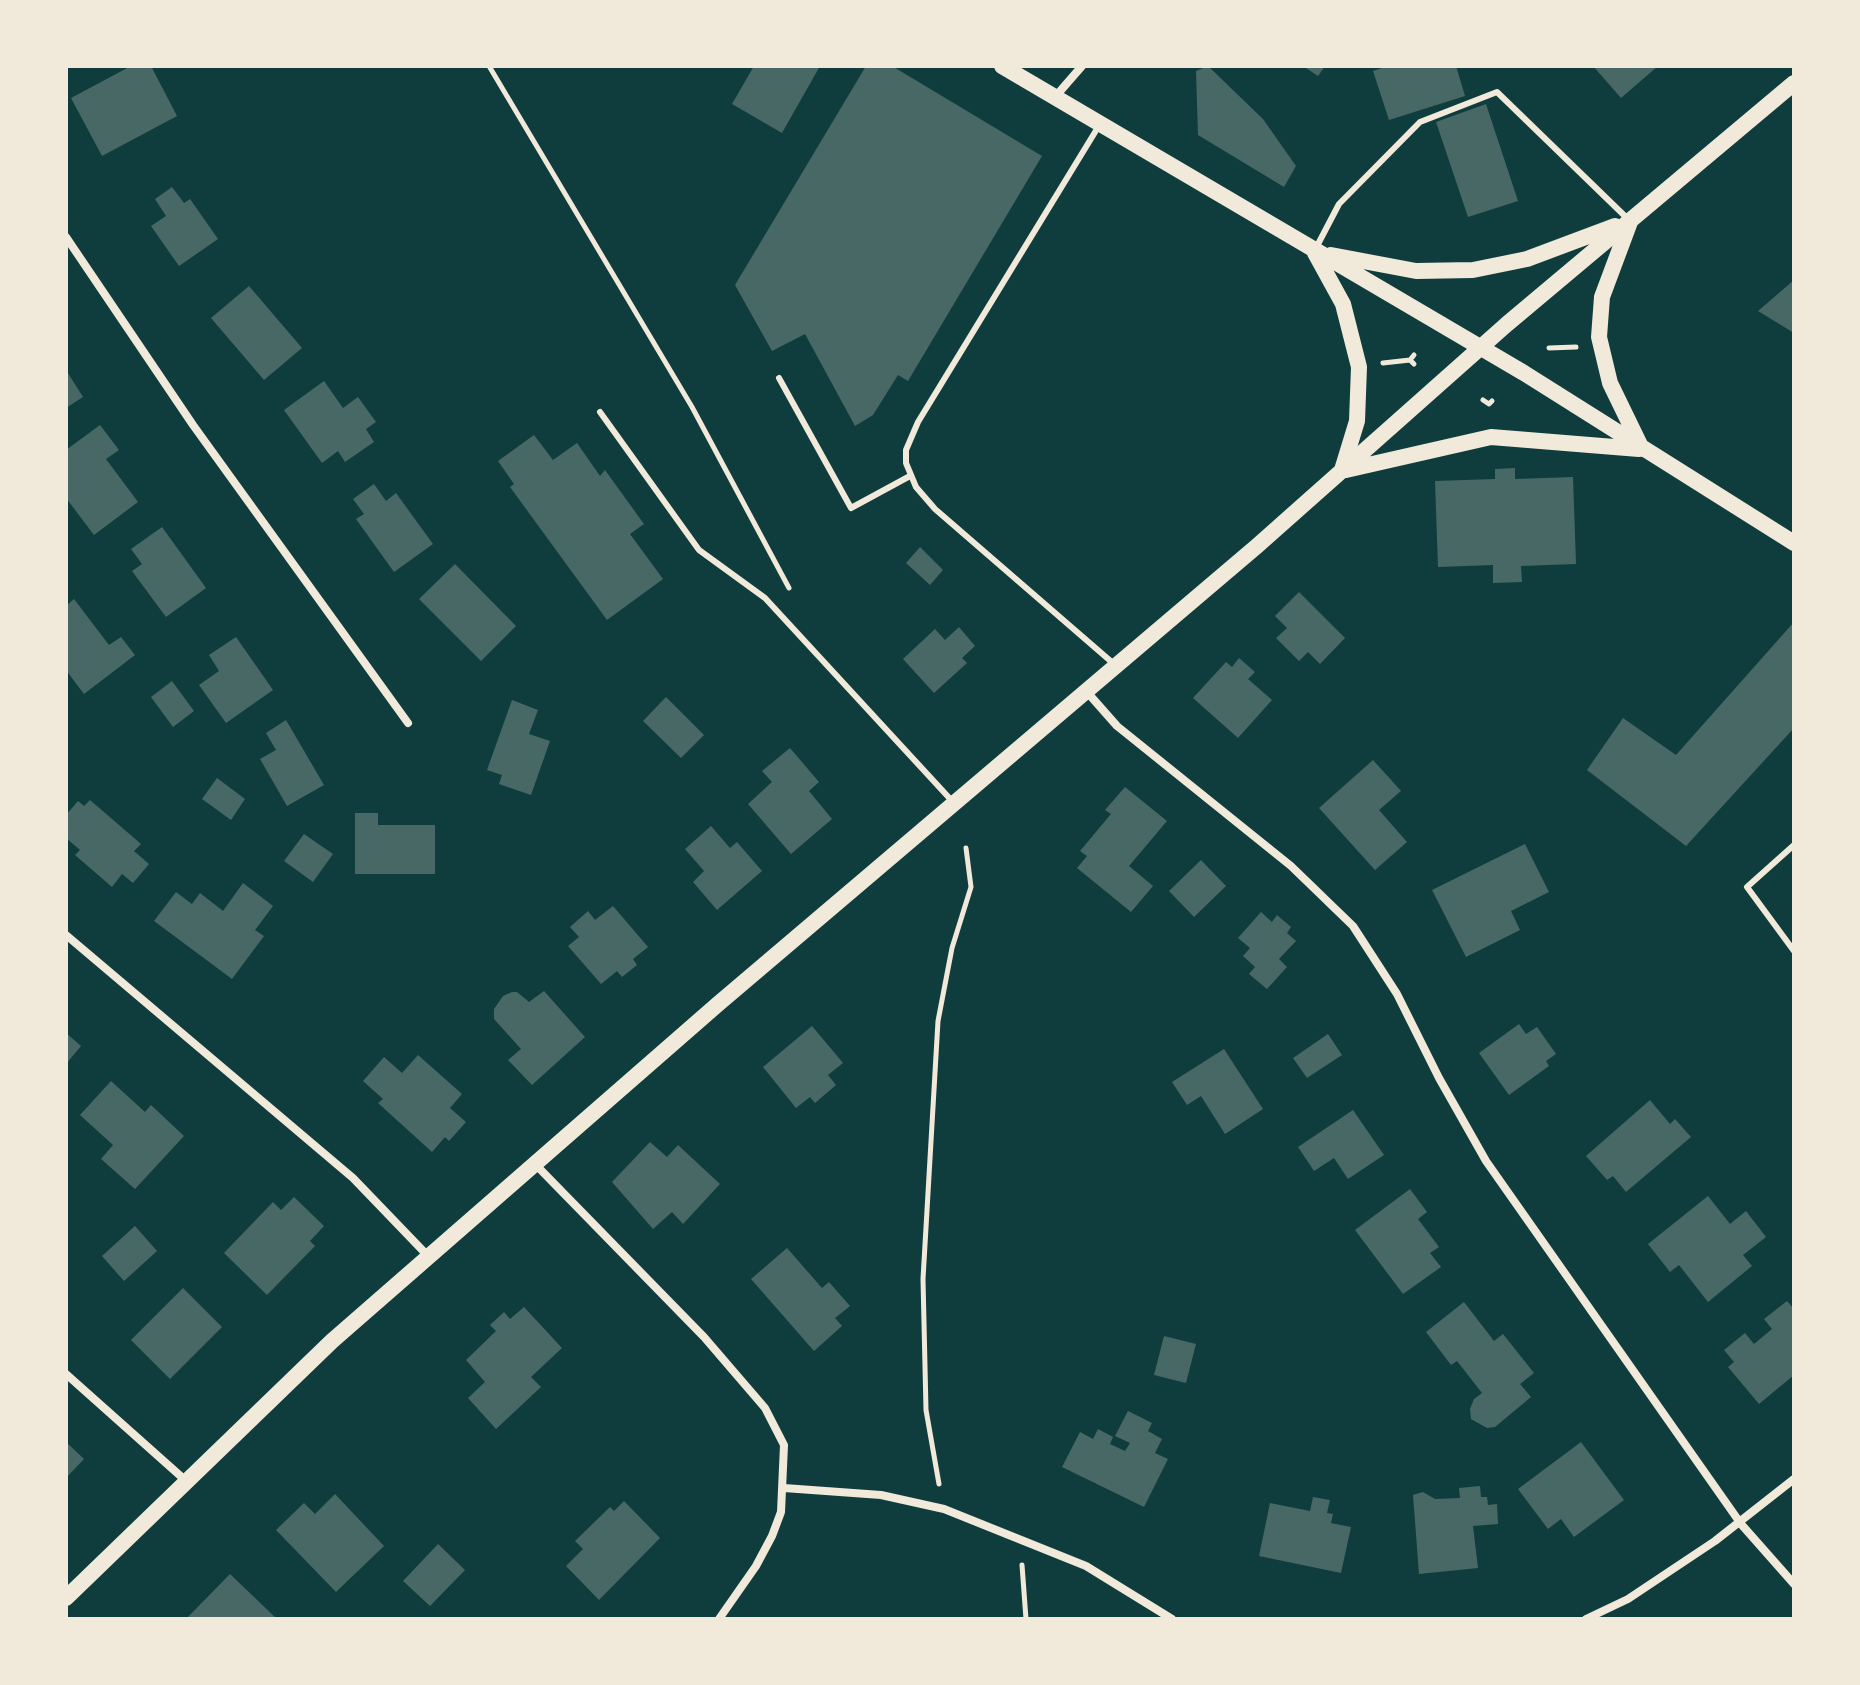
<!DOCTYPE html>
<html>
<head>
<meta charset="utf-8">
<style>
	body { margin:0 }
	#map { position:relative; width:1860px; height:1685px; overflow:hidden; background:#0f3d3e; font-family:Mulish,sans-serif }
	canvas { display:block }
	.frame { position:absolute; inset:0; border:68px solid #f1e9da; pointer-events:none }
</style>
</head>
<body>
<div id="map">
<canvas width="1860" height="1685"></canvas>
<div class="frame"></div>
</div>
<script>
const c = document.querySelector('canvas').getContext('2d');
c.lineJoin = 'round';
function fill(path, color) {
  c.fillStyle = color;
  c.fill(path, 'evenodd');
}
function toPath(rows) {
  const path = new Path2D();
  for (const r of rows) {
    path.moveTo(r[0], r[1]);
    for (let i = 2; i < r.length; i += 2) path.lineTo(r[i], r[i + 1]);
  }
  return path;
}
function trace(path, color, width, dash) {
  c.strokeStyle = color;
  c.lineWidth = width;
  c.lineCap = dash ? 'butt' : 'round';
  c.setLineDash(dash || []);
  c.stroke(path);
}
fill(toPath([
	[131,66,151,66,177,116,102,156,71,98],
	[754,66,820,66,782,133,732,104],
	[866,66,892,66,1042,156,908,381,898,375,873,415,855,426,805,334,772,351,735,285],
	[1208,66,1263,119,1296,166,1284,187,1198,135,1196,71],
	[1303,66,1325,66,1318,76],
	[1388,66,1456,66,1465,96,1389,120,1373,71],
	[1593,66,1658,66,1621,98],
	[1486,104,1518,201,1468,217,1436,122],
	[172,187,184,203,190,199,218,239,179,266,151,226,166,216,155,199],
	[1794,280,1794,333,1758,311],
	[249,286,302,348,264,380,211,318],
	[66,370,83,397,66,408],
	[324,381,343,408,358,397,376,422,366,429,374,442,345,462,338,451,322,463,284,410],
	[100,425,119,450,106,459,138,502,94,535,66,498,66,450],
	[534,435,553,460,577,443,600,476,605,470,644,524,630,534,663,579,607,620,510,487,514,484,498,461],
	[1515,468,1515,479,1573,477,1576,564,1521,566,1522,582,1493,583,1493,565,1438,567,1435,481,1495,479,1495,469],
	[374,484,386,501,396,493,433,544,394,572,356,519,364,514,353,499],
	[162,527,206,588,166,617,132,571,142,564,131,549],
	[920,547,943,570,930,585,906,563],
	[455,564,516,626,481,661,419,599],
	[1299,592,1345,638,1320,664,1308,652,1299,661,1276,638,1287,628,1275,616],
	[74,599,109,645,121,637,135,655,84,694,66,670,66,606],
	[1794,622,1794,728,1686,846,1587,770,1623,718,1676,755],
	[959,627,975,646,962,658,967,663,934,693,903,659,935,629,945,640],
	[236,637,273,690,226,723,199,685,219,671,209,655],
	[1239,658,1255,672,1248,679,1272,700,1238,738,1193,698,1226,662,1232,667],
	[172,681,194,711,173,727,151,697],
	[666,697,704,735,681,758,643,721],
	[512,700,538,710,529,734,550,741,531,795,499,784,502,775,487,770],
	[286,720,324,785,287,806,260,759,276,750,266,733],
	[790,748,819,782,809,791,832,819,791,854,748,804,772,782,762,771],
	[1373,760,1401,791,1379,810,1407,842,1375,870,1319,808],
	[217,778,245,799,231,820,202,799],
	[1125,787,1167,821,1129,866,1153,886,1131,912,1077,868,1087,856,1080,851,1111,814,1105,810],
	[90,800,141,844,134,851,149,864,133,883,122,874,112,887,75,855,80,850,66,838,66,815,78,801,84,806],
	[355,813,378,813,378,825,435,825,435,874,355,874],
	[711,826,730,848,737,842,762,871,717,910,693,882,704,871,685,849],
	[304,834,333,854,313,882,284,861],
	[1525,844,1549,892,1511,911,1520,930,1466,957,1432,890],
	[1201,860,1226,886,1194,917,1169,891],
	[243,883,273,906,255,930,264,936,232,979,154,921,176,892,192,904,200,893,223,911],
	[613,906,648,947,633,959,637,965,622,977,617,971,601,984,568,946,579,937,570,927,588,911,595,920],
	[1261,912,1272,922,1277,915,1291,927,1287,933,1296,941,1279,959,1287,967,1267,989,1249,974,1255,967,1243,956,1250,948,1238,938],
	[544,991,585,1037,532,1085,508,1060,521,1049,494,1019,494,1009,503,996,512,992,517,992,529,1002],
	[1519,1024,1526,1034,1537,1027,1556,1054,1546,1061,1549,1066,1509,1095,1479,1053],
	[812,1026,843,1063,828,1075,836,1085,815,1103,810,1097,796,1108,763,1067],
	[66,1033,81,1046,66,1064],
	[1328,1034,1342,1055,1307,1078,1293,1058],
	[1224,1049,1263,1109,1225,1134,1201,1096,1187,1105,1172,1082],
	[418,1055,462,1094,450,1108,466,1122,449,1141,445,1137,432,1152,378,1103,383,1099,363,1081,384,1057,402,1073],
	[111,1081,145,1112,151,1105,184,1136,135,1189,101,1159,113,1145,80,1115],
	[1650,1100,1670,1124,1675,1119,1691,1137,1626,1192,1613,1176,1607,1180,1586,1156],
	[1353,1110,1384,1155,1348,1179,1334,1158,1314,1171,1298,1147],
	[650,1142,667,1157,678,1145,720,1184,683,1224,672,1212,653,1229,612,1182],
	[1410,1189,1427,1212,1418,1219,1439,1247,1430,1253,1441,1267,1403,1294,1355,1230],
	[1708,1196,1730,1224,1746,1211,1766,1237,1743,1255,1752,1266,1708,1302,1679,1265,1670,1272,1648,1244],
	[294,1197,324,1226,310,1241,315,1246,267,1295,224,1253,273,1202,281,1210],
	[135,1226,157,1251,124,1281,102,1256],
	[787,1248,822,1288,829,1282,850,1306,835,1318,842,1326,814,1351,751,1279],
	[183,1288,222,1327,170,1379,131,1340],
	[1787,1301,1794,1309,1794,1375,1759,1404,1728,1367,1734,1362,1724,1350,1745,1333,1754,1344,1772,1329,1764,1319],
	[1464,1302,1494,1341,1503,1334,1534,1373,1520,1384,1531,1397,1495,1427,1487,1428,1471,1419,1470,1409,1474,1399,1482,1393,1457,1361,1451,1365,1426,1332],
	[524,1307,562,1348,531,1377,541,1387,496,1429,468,1398,485,1382,466,1360,496,1331,490,1325,504,1312,510,1319],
	[1164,1336,1196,1344,1186,1383,1154,1375],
	[1128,1411,1152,1423,1148,1431,1162,1439,1155,1453,1168,1459,1144,1507,1062,1467,1080,1432,1093,1439,1098,1429,1113,1437,1110,1444,1125,1451,1130,1443,1115,1436],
	[66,1442,84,1459,66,1478],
	[1581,1442,1624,1500,1574,1537,1561,1519,1548,1529,1518,1489],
	[1480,1486,1481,1497,1487,1497,1488,1505,1497,1504,1498,1524,1473,1526,1478,1568,1419,1574,1413,1495,1423,1492,1435,1499,1460,1498,1459,1488],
	[335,1494,384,1546,336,1592,276,1530,304,1503,315,1514],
	[1313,1497,1330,1500,1327,1513,1333,1514,1331,1523,1351,1527,1341,1573,1259,1556,1270,1503,1310,1511],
	[624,1501,660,1538,599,1600,566,1566,583,1549,575,1541,610,1507,614,1511],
	[438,1544,465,1570,430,1606,403,1581],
	[230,1574,277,1619,186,1619]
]), '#486865');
trace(toPath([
	[489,66,692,407,789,588],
	[1549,348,1576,347],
	[1383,363,1410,360],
	[1414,364,1410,360,1414,355],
	[1483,400,1489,404,1492,401],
	[939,1484,926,1410,923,1279,938,1021,952,948,971,887,966,848],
	[1022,1565,1026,1619]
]), '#f1e9da', 5);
trace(toPath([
	[1100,124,918,422,906,450,906,463,916,487,935,509,1114,664],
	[1316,248,1339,204,1420,122,1497,92,1630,221],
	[779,378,851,508,910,476],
	[600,412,699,550,765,598,953,802],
	[1794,845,1747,887,1794,951]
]), '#f1e9da', 6);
trace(toPath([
	[1055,97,1082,66],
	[66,237,193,425,408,723],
	[1087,692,1117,726,1291,866,1353,926,1397,994,1439,1078,1486,1161,1741,1524,1794,1584],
	[66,935,353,1178,429,1257],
	[535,1164,704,1337,765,1408,784,1445,781,1512,772,1536,756,1566,719,1619],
	[66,1374,185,1480],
	[784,1488,881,1495,944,1509,1086,1566,1172,1619],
	[1586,1619,1628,1599,1715,1541,1794,1479]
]), '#f1e9da', 8);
trace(toPath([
	[1002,66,1524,373,1794,543],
	[1630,222,1602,297,1599,337,1610,383,1642,449],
	[1315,253,1343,304,1359,367,1357,421,1342,470],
	[1331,255,1416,271,1473,270,1527,259,1615,226],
	[1346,470,1491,437,1639,449],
	[66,1598,332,1341,718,1004,1257,546,1507,324,1794,83]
]), '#f1e9da', 16);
</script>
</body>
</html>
